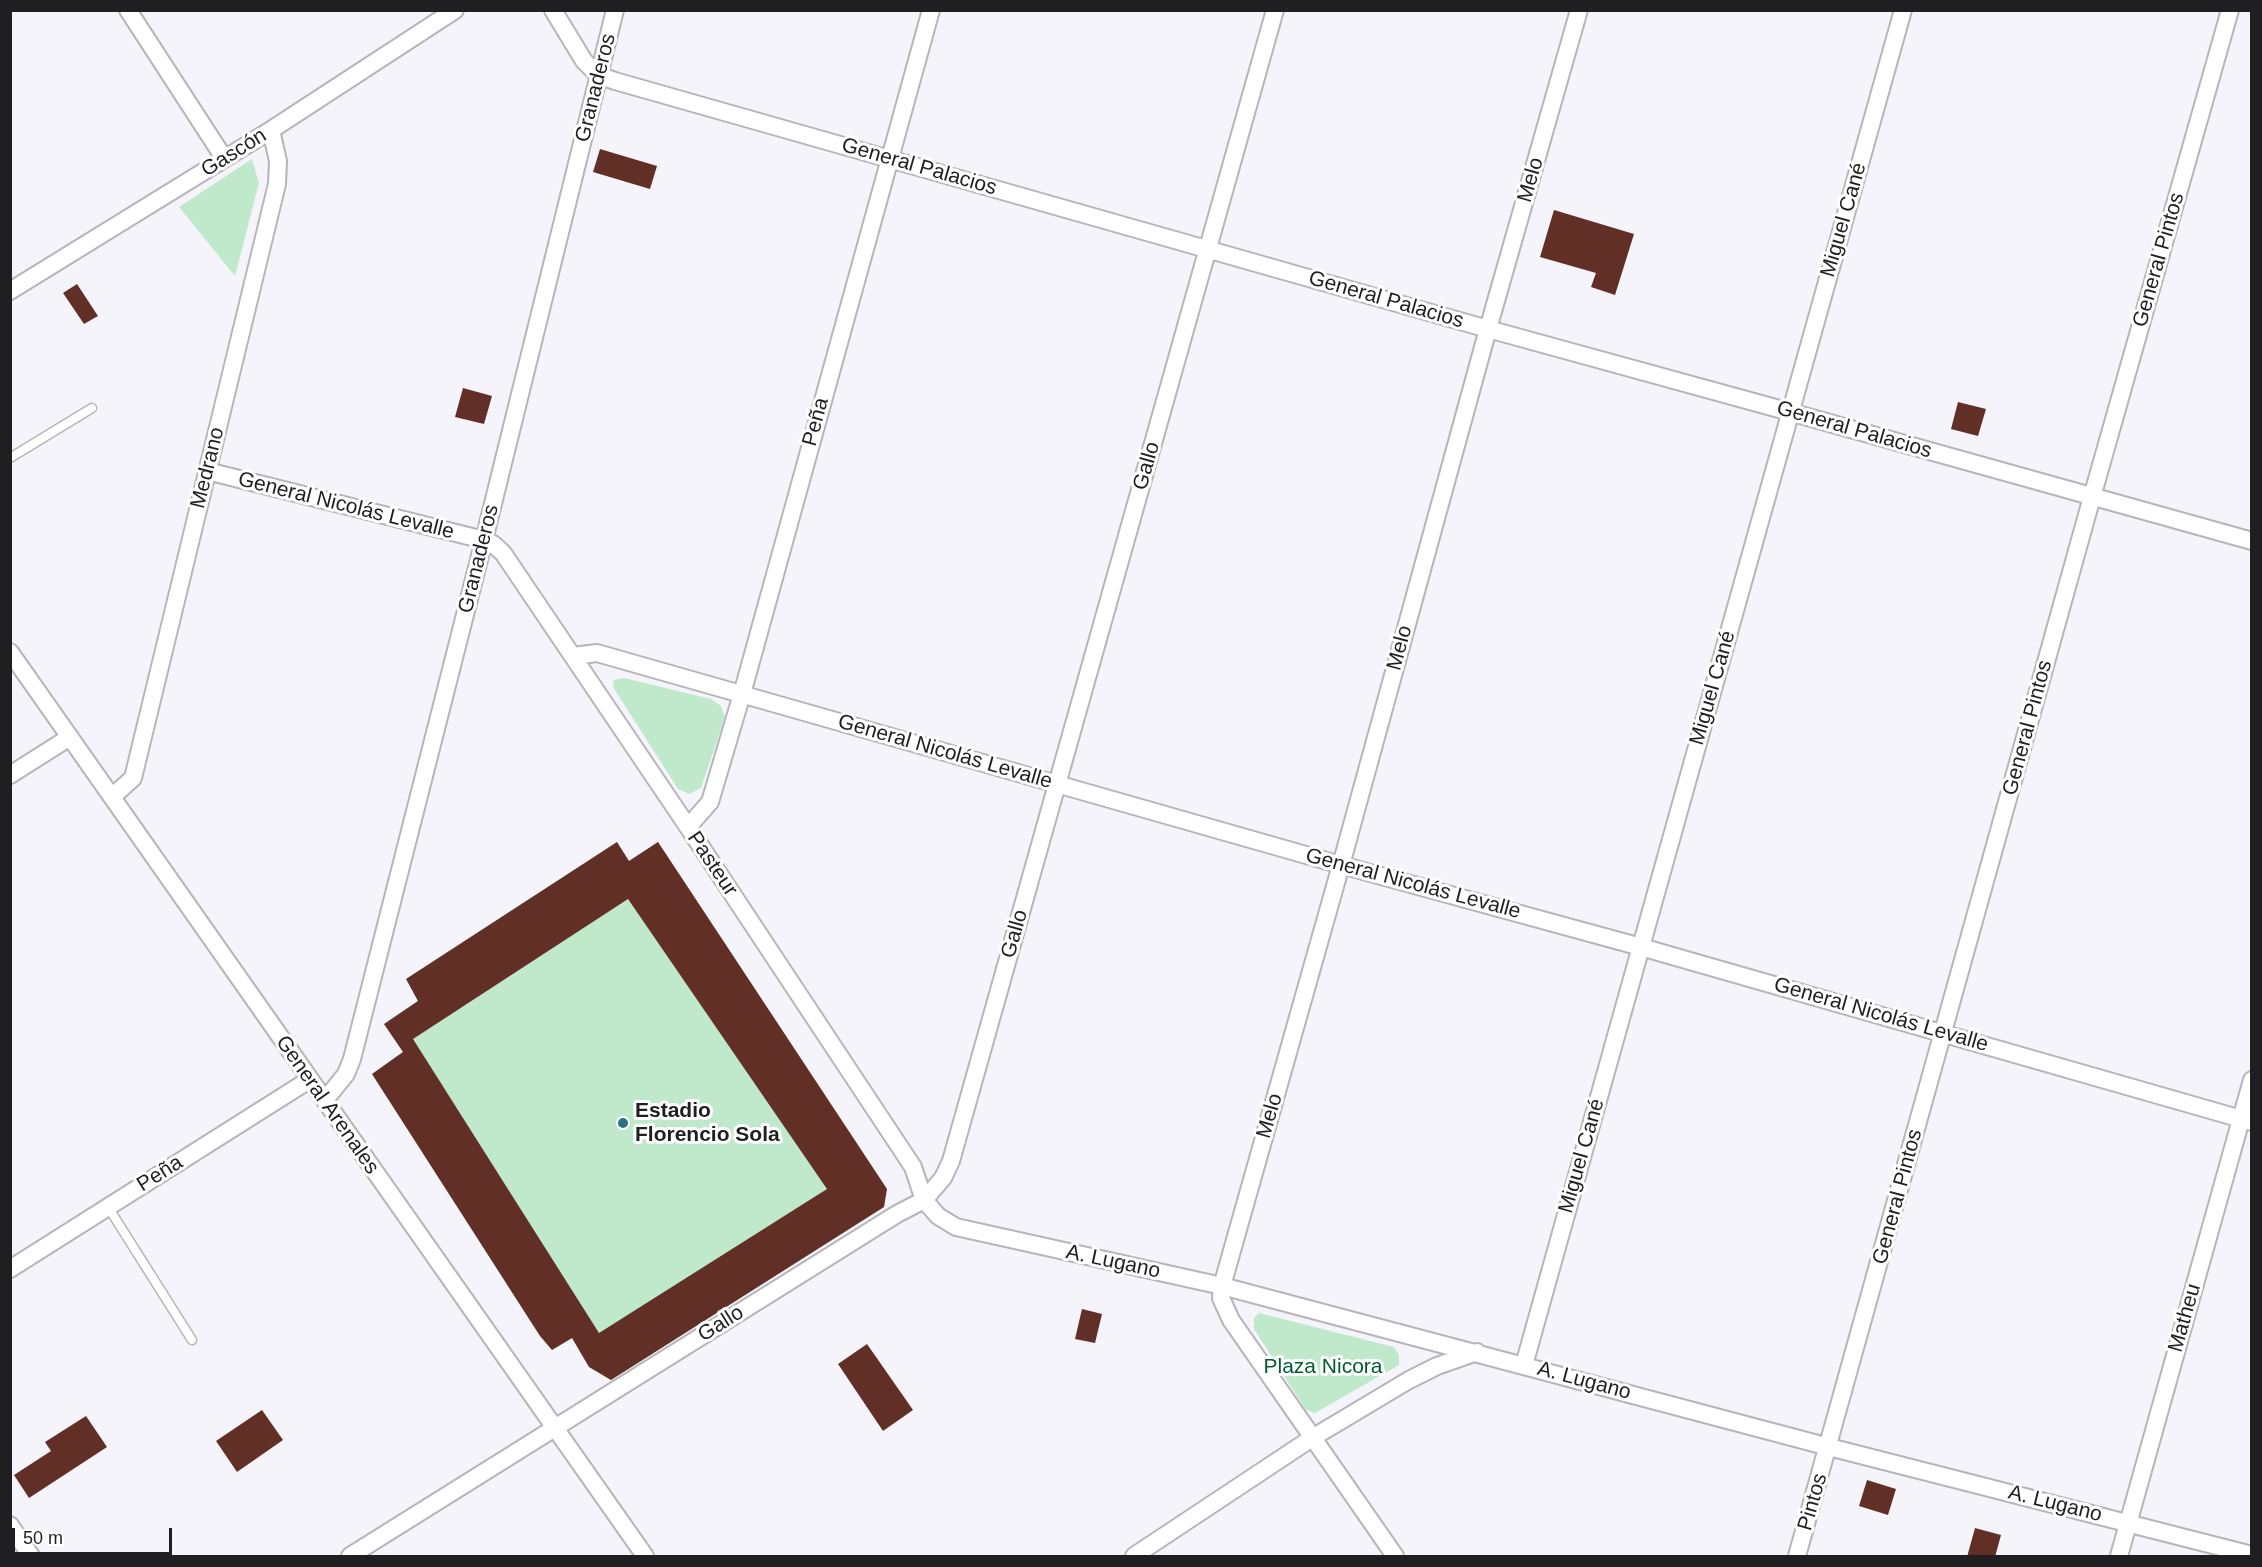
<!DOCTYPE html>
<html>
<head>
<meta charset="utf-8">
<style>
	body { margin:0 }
	#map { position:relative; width:2262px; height:1567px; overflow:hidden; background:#f6f4fb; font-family:Arial,sans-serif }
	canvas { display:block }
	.frame { position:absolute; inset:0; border:12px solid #1f1f21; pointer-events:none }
	.scale { position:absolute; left:12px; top:1528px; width:160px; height:27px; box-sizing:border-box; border:3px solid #1f1f21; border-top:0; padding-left:8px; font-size:18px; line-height:21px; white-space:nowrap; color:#1f1f21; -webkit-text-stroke:4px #fff; paint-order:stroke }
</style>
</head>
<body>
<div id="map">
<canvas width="2262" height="1567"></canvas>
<div class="frame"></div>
<div class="scale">50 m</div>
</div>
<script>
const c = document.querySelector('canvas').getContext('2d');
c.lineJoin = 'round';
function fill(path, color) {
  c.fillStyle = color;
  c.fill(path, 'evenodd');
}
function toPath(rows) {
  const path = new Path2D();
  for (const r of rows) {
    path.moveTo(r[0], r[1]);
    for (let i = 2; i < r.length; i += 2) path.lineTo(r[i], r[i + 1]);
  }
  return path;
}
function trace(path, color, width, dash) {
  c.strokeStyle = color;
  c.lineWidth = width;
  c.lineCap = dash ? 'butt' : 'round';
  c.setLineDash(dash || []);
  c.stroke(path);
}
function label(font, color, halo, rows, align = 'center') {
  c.font = font + ' Arial,sans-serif';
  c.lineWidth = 6;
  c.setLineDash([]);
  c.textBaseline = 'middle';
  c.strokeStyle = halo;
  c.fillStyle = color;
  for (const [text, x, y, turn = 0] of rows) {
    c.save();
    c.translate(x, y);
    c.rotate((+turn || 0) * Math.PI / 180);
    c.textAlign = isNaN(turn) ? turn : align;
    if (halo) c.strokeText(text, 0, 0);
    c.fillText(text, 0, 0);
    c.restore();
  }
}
fill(toPath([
	[252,159,259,183,235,276,179,207],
	[624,678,711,699,721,706,725,717,701,788,689,794,678,789,613,687,614,680],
	[617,842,629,861,658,842,887,1189,884,1207,611,1380,589,1367,572,1338,552,1350,540,1336,372,1074,403,1052,384,1024,418,1001,406,979],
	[1259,1313,1394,1347,1399,1355,1399,1365,1315,1413,1306,1410,1254,1329,1254,1318]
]), '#c0e9cb');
fill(toPath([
	[600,149,657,166,650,189,593,172],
	[1554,210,1634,234,1615,295,1591,287,1596,273,1540,257],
	[77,284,98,316,84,324,63,293],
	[463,388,492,396,484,424,455,417],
	[1958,402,1986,409,1978,436,1951,429],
	[617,842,629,861,658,842,887,1189,884,1207,611,1380,589,1367,572,1338,552,1350,540,1336,372,1074,403,1052,384,1024,418,1001,406,979],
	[628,899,827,1189,599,1333,413,1039],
	[1082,1309,1102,1314,1095,1343,1075,1339],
	[867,1344,913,1410,883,1431,838,1364],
	[262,1410,283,1440,237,1472,216,1441],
	[86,1416,107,1447,29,1498,14,1475,51,1451,45,1442],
	[1867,1480,1896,1489,1888,1515,1859,1506],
	[1975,1528,2001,1535,1995,1557,1967,1557]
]), '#622f27');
const lane = toPath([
	[10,458,92,408],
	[108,1207,192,1340]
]);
const street = toPath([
	[128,10,224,158],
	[553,10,584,61,598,75,615,81,1488,329,1790,412,2252,541],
	[10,291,271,130,455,10],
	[207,471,484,540,493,544,503,553,688,827,913,1167,924,1200,938,1216,956,1227,1222,1286,1829,1447,2252,1555],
	[10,652,645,1556],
	[573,656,597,653,1341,865,1641,947,2252,1122],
	[10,775,70,737],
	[112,797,133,778,277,184,278,161,271,130],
	[688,827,710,802,742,694,931,10],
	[325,1100,346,1074,352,1059,484,540,615,10],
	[10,1269,309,1080],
	[1524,1365,1903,10],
	[10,1525,31,1556],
	[350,1556,897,1214,924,1200,943,1178,951,1161,1275,10],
	[1134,1556,1312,1438,1409,1380,1437,1366,1477,1352],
	[1395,1556,1231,1320,1221,1298,1222,1286,1341,865,1488,329,1579,10],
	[1797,1556,2092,497,2230,10],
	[2119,1556,2252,1080]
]);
trace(lane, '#b7b4bb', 11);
trace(street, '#b7b4bb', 20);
trace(lane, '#fff', 8);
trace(street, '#fff', 16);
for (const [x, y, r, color] of [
	[623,1123,6,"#2e7082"]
]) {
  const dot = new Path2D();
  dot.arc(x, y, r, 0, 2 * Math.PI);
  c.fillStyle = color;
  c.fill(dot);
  trace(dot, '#fff', 2);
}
label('21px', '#1f1f21', '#fff', [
	["Granaderos",596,88,-76],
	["Gascón",234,153,-32],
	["General Palacios",919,167,16],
	["Melo",1531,180,-74],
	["Miguel Cané",1844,220,-74],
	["General Pintos",2159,260,-74],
	["General Palacios",1386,300,16],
	["Peña",816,422,-75],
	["General Palacios",1854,430,16],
	["Gallo",1147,466,-74],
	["Medrano",208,468,-76],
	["General Nicolás Levalle",346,506,14],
	["Granaderos",479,559,-76],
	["Melo",1400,648,-75],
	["Miguel Cané",1713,688,-74],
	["General Pintos",2028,728,-75],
	["General Nicolás Levalle",945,752,16],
	["Pasteur",712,864,56],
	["General Nicolás Levalle",1413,884,15],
	["Gallo",1015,934,-74],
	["General Nicolás Levalle",1881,1015,16],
	["General Arenales",327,1105,55],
	["Melo",1270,1116,-74],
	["Miguel Cané",1582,1156,-74],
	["Peña",160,1174,-32],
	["General Pintos",1898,1197,-75],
	["A. Lugano",1113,1262,12],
	["Matheu",2185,1318,-74],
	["Gallo",721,1324,-32],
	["A. Lugano",1584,1381,15],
	["Pintos",1813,1502,-74],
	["A. Lugano",2055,1504,14]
]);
label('bold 21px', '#1f1f21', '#fff', [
	["Estadio",635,1111],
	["Florencio Sola",635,1135]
], 'left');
label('21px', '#005b2f', '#fff', [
	["Plaza Nicora",1323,1367]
]);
</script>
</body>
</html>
